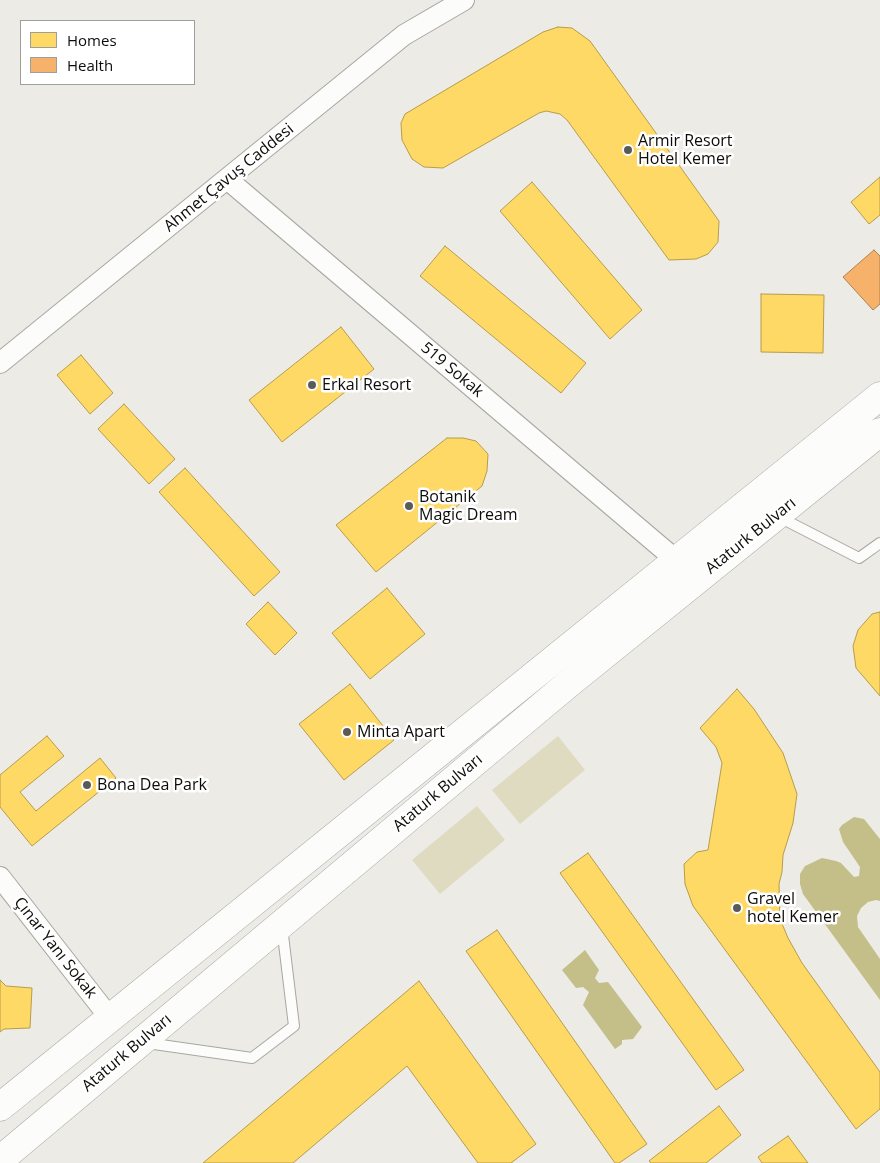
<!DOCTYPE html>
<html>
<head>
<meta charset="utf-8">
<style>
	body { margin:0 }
	#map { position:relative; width:880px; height:1163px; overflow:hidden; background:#ecebe6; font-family:"Open Sans",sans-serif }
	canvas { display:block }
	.legend { position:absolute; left:20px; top:20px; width:175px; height:65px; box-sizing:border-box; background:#fff; border:1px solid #9e9e9d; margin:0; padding:6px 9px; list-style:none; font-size:15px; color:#0d0c0a }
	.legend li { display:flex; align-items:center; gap:10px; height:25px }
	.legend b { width:25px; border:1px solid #9e9e9d }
</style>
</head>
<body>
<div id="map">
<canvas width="880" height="1163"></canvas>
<ul class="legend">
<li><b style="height:14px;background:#ffd966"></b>Homes</li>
<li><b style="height:14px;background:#f6b26b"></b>Health</li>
</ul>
</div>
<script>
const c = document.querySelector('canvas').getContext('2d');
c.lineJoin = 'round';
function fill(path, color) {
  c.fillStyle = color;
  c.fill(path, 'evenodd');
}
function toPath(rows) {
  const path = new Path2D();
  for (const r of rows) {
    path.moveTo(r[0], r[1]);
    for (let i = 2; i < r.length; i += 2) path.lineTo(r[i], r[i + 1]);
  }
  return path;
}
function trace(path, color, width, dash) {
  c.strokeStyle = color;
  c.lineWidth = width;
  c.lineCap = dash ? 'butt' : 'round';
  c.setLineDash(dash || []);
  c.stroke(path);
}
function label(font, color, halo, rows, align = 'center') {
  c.font = font + ' "Open Sans",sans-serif';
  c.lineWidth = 5;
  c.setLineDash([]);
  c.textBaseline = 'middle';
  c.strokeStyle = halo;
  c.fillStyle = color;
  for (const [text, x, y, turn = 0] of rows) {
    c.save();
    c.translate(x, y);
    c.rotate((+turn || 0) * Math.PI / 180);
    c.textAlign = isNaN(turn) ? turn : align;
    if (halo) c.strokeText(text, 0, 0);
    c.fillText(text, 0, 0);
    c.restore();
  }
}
fill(toPath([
	[558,736,585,770,520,824,492,790],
	[477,806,505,840,440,894,412,860]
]), '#dedbc1');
fill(toPath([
	[854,817,864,819,880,839,880,901,876,900,868,902,861,908,857,916,858,927,880,959,880,1000,803,894,800,884,800,874,805,866,822,858,836,861,841,863,854,877,859,876,860,867,843,842,839,829,842,825],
	[585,950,599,970,595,978,599,983,608,982,642,1027,633,1039,622,1040,622,1044,615,1049,583,1005,589,992,583,987,576,988,562,970]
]), '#c4be89');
const homes = toPath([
	[558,27,572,28,590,41,719,221,718,242,708,254,696,259,669,260,567,120,560,114,546,111,539,113,443,168,424,167,412,159,402,140,401,123,405,114,543,32,558,27],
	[880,177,880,215,869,224,851,202,880,177],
	[532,182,642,310,610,339,500,211,532,182],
	[445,246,586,363,561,393,420,276,445,246],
	[761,294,824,295,823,353,761,352,761,294],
	[341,327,374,369,282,442,249,400,341,327],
	[81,355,113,393,90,414,57,375,81,355],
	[124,404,175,459,149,484,98,429,124,404],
	[447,438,463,438,476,441,488,454,487,471,482,486,376,572,336,525,447,438],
	[185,468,280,572,254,596,159,492,185,468],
	[387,588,425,634,370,679,332,633,387,588],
	[268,602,297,633,275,655,246,624,268,602],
	[880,612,880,696,856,668,853,646,858,630,872,614,880,612],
	[350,684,394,740,344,780,299,724,350,684],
	[737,689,754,709,783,753,797,794,793,823,783,855,782,872,779,884,780,919,788,938,802,963,880,1072,880,1109,856,1129,693,906,685,884,684,864,697,852,708,850,722,763,716,747,700,728,737,689],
	[47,736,64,756,20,792,36,811,100,758,116,778,32,846,0,807,0,775,47,736],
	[588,853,744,1070,716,1090,560,873,588,853],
	[497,930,647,1144,619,1163,615,1163,466,951,497,930],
	[0,980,6,986,32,988,30,1028,4,1029,0,1032,0,980],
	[419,981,536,1144,511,1163,478,1163,407,1066,293,1163,203,1163,419,981],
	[719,1106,741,1135,706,1163,651,1163,649,1161,719,1106],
	[788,1136,808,1163,762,1163,758,1157,788,1136]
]);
fill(homes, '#ffd966');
trace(homes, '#b69c4a', 1);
const health = toPath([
	[874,250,880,256,880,304,873,310,843,277,874,250]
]);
fill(health, '#f6b26b');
trace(health, '#b0804e', 1);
const service = toPath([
	[779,517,859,558,880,543],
	[147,1043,252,1058,294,1026,282,927]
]);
const minor = toPath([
	[227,179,676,560],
	[0,363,404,35,464,0],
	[0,877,110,1018]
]);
const secondary = toPath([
	[0,1107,880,396],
	[0,1160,567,685,880,432]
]);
trace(service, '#a8a7a3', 12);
trace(minor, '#a8a7a3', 22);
trace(secondary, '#a8a7a3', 29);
trace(service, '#fcfcfb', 10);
trace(minor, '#fcfcfb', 20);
trace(secondary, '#fcfcfb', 28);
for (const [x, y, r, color] of [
	[628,150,5,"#5b5a57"],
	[312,385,5,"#5b5a57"],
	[409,506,5,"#5b5a57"],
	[347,732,5,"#5b5a57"],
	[87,785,5,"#5b5a57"],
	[737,908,5,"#5b5a57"]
]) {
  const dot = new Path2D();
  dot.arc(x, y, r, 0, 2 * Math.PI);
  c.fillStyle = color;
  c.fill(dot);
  trace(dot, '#fff', 2);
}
label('16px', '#0d0c0a', '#fff', [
	["Armir Resort",638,141],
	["Hotel Kemer",638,159],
	["Erkal Resort",322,385],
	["Botanik",419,497],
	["Magic Dream",419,515],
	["Minta Apart",357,732],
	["Bona Dea Park",97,785],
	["Gravel",747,899],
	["hotel Kemer",747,917]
], 'left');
label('16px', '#0d0c0a', '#fff', [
	["Ahmet Çavuş Caddesi",229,178,-39],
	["519 Sokak",452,370,40],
	["Ataturk Bulvarı",751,536,-39],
	["Ataturk Bulvarı",438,793,-40],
	["Çınar Yanı Sokak",55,948,52],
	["Ataturk Bulvarı",127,1053,-40]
]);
</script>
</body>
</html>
